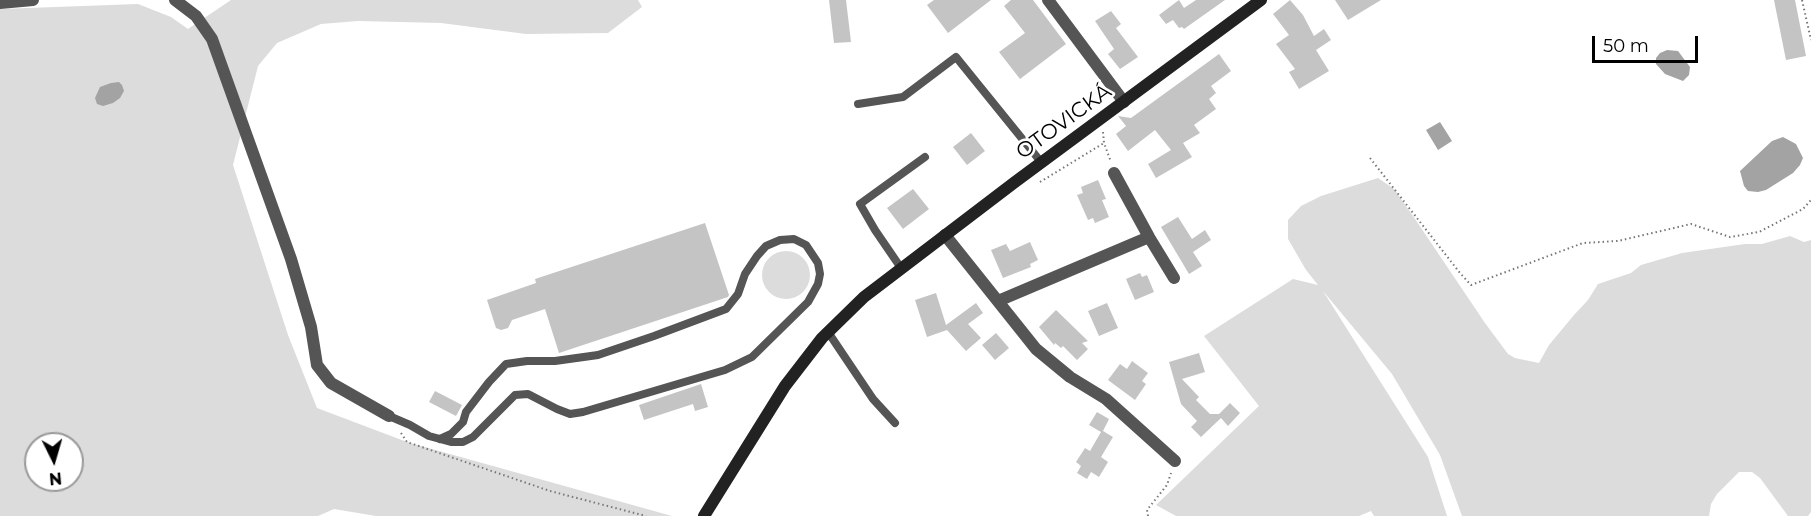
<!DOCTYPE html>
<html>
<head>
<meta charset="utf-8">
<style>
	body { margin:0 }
	#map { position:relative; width:1811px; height:516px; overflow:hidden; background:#fff; font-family:Montserrat,sans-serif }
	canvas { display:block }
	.north { position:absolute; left:24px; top:432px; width:60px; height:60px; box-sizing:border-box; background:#fff; border:2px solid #999; border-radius:50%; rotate:175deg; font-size:16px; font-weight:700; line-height:24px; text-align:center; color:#000 }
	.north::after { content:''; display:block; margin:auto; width:21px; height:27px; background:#000; clip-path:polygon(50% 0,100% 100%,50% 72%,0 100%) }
	.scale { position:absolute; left:1592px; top:36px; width:106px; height:27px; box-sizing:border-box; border:3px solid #000; border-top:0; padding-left:8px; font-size:18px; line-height:21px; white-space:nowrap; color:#000; -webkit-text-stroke:4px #fff; paint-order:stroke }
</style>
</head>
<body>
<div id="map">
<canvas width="1811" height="516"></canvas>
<div class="north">N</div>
<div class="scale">50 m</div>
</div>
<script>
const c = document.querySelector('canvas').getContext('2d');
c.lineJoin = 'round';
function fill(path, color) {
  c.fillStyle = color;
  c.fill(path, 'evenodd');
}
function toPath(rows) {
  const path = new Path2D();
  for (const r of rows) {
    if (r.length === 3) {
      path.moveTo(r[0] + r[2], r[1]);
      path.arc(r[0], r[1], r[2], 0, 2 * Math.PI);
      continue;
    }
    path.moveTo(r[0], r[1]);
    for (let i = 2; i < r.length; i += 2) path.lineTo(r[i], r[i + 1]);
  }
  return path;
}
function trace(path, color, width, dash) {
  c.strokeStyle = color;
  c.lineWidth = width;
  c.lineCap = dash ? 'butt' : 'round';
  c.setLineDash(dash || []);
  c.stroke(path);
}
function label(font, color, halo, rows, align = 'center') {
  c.font = font + ' Montserrat,sans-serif';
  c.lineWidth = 5;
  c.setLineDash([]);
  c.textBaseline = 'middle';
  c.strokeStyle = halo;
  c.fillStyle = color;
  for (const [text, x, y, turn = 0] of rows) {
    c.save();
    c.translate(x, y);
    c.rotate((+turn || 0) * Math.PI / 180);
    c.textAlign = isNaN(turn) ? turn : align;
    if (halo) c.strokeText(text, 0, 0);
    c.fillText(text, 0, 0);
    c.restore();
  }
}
fill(toPath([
	[231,0,638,0,642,7,608,33,526,34,441,23,358,21,321,24,277,43,258,66,233,165,288,335,317,408,407,442,672,516,376,516,334,509,318,516,0,516,0,9,138,4,171,17,188,29],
	[36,444,72,444,72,480,36,480],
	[1378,178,1394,189,1413,216,1485,323,1508,354,1515,358,1539,363,1549,345,1574,315,1588,300,1598,284,1631,273,1641,265,1682,253,1745,244,1762,244,1790,236,1804,242,1811,240,1811,512,1808,516,1788,516,1760,478,1752,472,1739,472,1717,494,1711,504,1709,516,1462,516,1440,455,1392,374,1323,291,1428,457,1447,516,1374,516,1371,511,1359,516,1176,516,1156,505,1259,406,1204,336,1293,279,1318,285,1306,270,1288,239,1288,220,1301,206,1321,196],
	[786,275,24]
]), '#dcdcdc');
fill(toPath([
	[1667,50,1678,51,1690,67,1689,75,1683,81,1665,74,1656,64,1656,58,1660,53],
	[119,82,122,85,124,91,120,98,113,103,103,106,97,104,95,98,100,87,111,83],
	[1440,122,1452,141,1438,150,1426,130],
	[1783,137,1796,144,1803,158,1800,165,1793,173,1766,190,1758,192,1748,191,1744,186,1740,171,1772,141]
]), '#a3a3a3');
fill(toPath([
	[829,0,846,0,851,42,834,43],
	[934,0,991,0,948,33,927,5],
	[1011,0,1033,0,1066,44,1020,79,999,52,1025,33,1004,6],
	[1179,0,1184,8,1196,0,1225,0,1184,29,1182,27,1179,28,1173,20,1166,24,1159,15],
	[1290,0,1303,15,1314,36,1324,29,1331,40,1316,50,1329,71,1299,89,1289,72,1295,69,1276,44,1289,35,1273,14],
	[1335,0,1381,0,1348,20],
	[1774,0,1795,0,1806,56,1786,60],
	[1111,11,1121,24,1116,28,1138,57,1120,69,1108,54,1114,49,1095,21],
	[1219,54,1231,71,1211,86,1216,93,1209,99,1216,109,1194,125,1200,133,1183,143,1192,157,1156,178,1148,164,1171,150,1155,130,1128,151,1116,134,1126,126,1118,116,1131,118],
	[971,133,985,151,967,165,953,147],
	[1098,180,1106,199,1102,200,1109,217,1095,223,1093,218,1088,220,1077,195,1083,193,1081,187],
	[913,189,929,209,903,229,887,208],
	[1178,217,1192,239,1205,230,1211,240,1193,252,1202,266,1189,274,1161,227],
	[705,223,729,295,728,297,559,353,545,309,512,320,508,328,501,330,496,328,487,300,536,283,535,279],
	[1030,242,1038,260,1030,264,1031,267,1003,278,991,250,1006,244,1010,251],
	[1140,273,1142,277,1147,275,1154,292,1135,300,1126,279],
	[936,293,946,325,976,303,983,313,968,324,981,338,966,351,947,330,927,337,915,300],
	[1107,303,1118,328,1099,336,1088,311],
	[1056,310,1088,341,1082,343,1088,349,1077,360,1063,346,1061,348,1055,343,1054,345,1039,327],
	[996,333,1009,348,995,360,982,345],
	[1199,353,1205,372,1182,379,1199,397,1196,400,1210,414,1219,414,1230,403,1240,413,1228,426,1221,418,1201,437,1191,427,1197,421,1181,404,1169,362],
	[1132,361,1148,373,1142,381,1146,384,1135,400,1108,380,1120,364,1127,369],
	[701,384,708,407,695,411,693,404,644,420,639,405],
	[435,391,462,405,456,416,429,402],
	[1097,412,1109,419,1103,431,1113,437,1101,457,1108,462,1099,477,1091,472,1087,479,1077,473,1081,466,1076,462,1085,448,1090,451,1101,432,1089,425]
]), '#c4c4c4');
trace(toPath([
	[1802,0,1811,40],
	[1103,132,1104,143,1111,162],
	[1370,158,1460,273,1471,285,1583,243,1618,241,1691,224,1730,237,1759,232,1803,209,1811,200],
	[1040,182,1104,143],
	[401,433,407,442,550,491,646,516],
	[1148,516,1147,510,1167,485,1171,473]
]), '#777', 2, [1.5, 3]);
trace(toPath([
	[858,104,903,97,956,57,1041,162],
	[901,268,875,230,860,204,925,157],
	[828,332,873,399,895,423],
	[389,416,410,425,429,436,451,442,463,442,473,437,515,395,528,394,557,409,570,414,583,412,725,370,752,357,808,302,818,284,820,274,818,263,806,245,794,239,780,240,766,246,757,256,745,274,738,294,726,309,654,336,598,355,555,361,527,361,506,364,489,382,466,412,463,422,451,434,440,439]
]), '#555', 8);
trace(toPath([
	[175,0,196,16,212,39,291,259,311,327,317,365,331,383,389,416],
	[1048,0,1124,102],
	[0,3,33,0],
	[1114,173,1149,237,1174,278],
	[945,235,1036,349,1070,377,1106,399,1175,461],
	[998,301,1149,237]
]), '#555', 12);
trace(toPath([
	[704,516,785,386,822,338,864,297,1015,182,1261,0]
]), '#222', 12);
label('21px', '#000', '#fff', [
	["OTOVICKÁ",1064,122,-36]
]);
</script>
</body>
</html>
